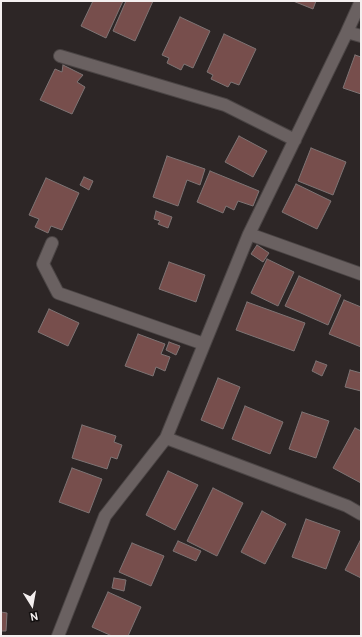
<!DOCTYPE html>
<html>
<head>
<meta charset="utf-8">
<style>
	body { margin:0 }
	#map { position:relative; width:362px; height:637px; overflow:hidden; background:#2d2626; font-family:Cabin,sans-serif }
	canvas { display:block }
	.frame { position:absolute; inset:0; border:2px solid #f4efef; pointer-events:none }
	.north { position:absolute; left:12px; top:585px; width:40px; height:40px; -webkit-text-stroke:3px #131010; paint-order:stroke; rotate:169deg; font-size:11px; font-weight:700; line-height:16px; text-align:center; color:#f4efef }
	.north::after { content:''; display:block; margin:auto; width:14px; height:18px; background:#f4efef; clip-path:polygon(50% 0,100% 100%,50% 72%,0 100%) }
</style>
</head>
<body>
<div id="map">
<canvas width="362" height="637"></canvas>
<div class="frame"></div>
<div class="north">N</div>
</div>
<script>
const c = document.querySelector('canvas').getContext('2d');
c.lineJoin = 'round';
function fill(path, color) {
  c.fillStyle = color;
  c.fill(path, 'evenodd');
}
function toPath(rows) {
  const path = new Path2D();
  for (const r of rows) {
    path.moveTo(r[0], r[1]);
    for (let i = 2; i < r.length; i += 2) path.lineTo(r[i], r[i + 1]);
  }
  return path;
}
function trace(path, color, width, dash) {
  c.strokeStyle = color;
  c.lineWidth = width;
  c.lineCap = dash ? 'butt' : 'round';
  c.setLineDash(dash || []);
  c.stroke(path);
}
const building = toPath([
	[93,1,123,1,106,38,81,26,93,1],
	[126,1,153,1,135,41,113,31,126,1],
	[293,1,316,1,313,9,293,1],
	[180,17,210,31,193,68,184,64,181,70,167,63,169,58,162,55,180,17],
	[224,34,256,49,239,85,231,82,228,87,211,79,213,75,207,72,224,34],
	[355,55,361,57,361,94,343,88,355,55],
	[63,65,83,75,77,82,85,87,72,114,40,100,55,69,62,72,63,65],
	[239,136,267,151,253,177,225,162,239,136],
	[311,148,346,162,333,195,298,181,311,148],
	[167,156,205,169,200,185,187,180,178,206,153,197,167,156],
	[210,171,259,191,253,206,238,201,234,210,226,206,223,213,197,202,210,171],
	[84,177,93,181,89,190,80,185,84,177],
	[46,178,79,193,62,230,51,226,48,233,35,227,39,219,29,215,46,178],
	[296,184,331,201,317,229,282,212,296,184],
	[156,211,172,217,168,228,158,224,160,221,154,219,156,211],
	[257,245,269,253,263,262,251,254,257,245],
	[267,259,294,272,278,306,251,293,267,259],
	[169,262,205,275,196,302,159,289,169,262],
	[299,276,341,295,328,325,285,306,299,276],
	[344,300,361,307,361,347,329,334,344,300],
	[247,302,305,323,294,351,236,330,247,302],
	[49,309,79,323,68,346,38,332,49,309],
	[138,334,165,344,161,354,170,357,165,371,156,367,153,376,125,366,138,334],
	[169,342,180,346,176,355,166,350,169,342],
	[316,361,327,365,322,376,312,371,316,361],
	[350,370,361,373,361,391,345,387,350,370],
	[218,378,240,387,223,429,201,420,218,378],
	[245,406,283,422,270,454,232,439,245,406],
	[302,412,329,421,316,458,289,449,302,412],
	[82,425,116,436,114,442,122,445,117,459,111,457,107,469,72,458,82,425],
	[355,428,361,431,361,483,333,468,355,428],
	[72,468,102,479,89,513,59,502,72,468],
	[168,471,198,485,175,530,146,515,168,471],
	[213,488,243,503,217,556,187,541,213,488],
	[262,511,286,524,265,564,241,552,262,511],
	[306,519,340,531,326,569,292,557,306,519],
	[361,539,361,578,345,570,361,539],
	[178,541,201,551,196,561,173,551,178,541],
	[132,543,164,556,151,586,119,572,132,543],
	[114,578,126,580,124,591,112,588,114,578],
	[108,592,141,607,128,636,112,636,92,627,108,592],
	[1,612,7,613,6,631,1,631,1,612]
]);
fill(building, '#774e4c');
trace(building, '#7e7474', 1);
const street = toPath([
	[361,1,347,32,361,36],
	[60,56,225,105,295,140],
	[249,234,361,274],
	[52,243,43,264,58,293,204,344],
	[166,438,249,234,347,32],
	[58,636,105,516,166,438,347,506,361,514]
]);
trace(street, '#4b4545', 14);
trace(street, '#6a6161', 12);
</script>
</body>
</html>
